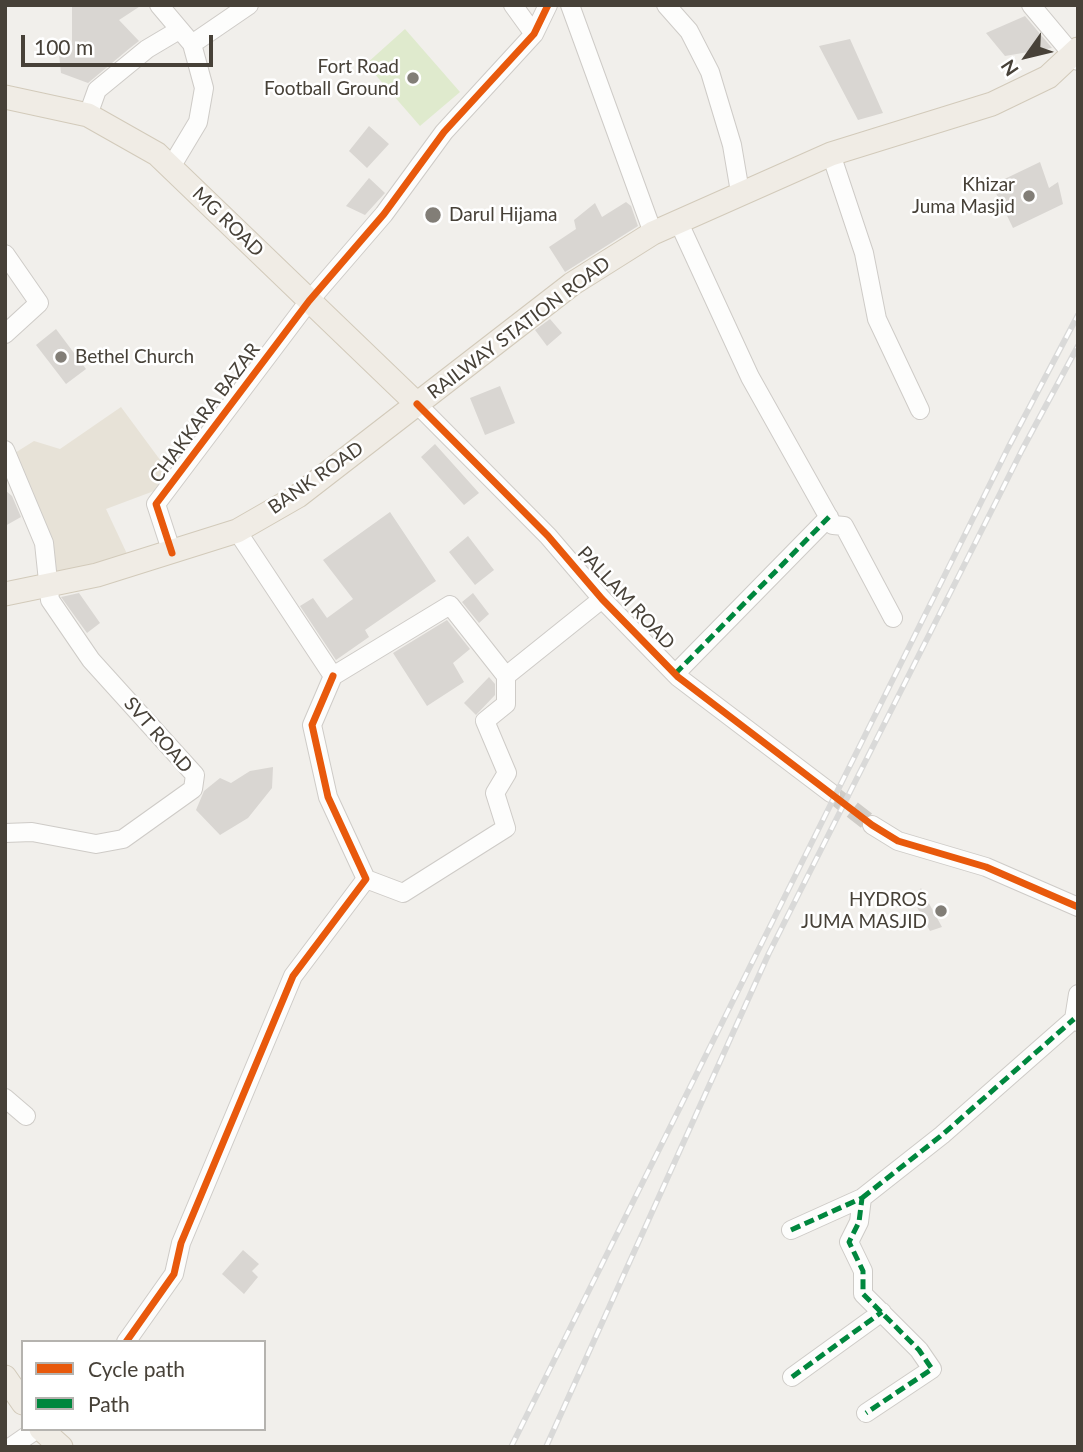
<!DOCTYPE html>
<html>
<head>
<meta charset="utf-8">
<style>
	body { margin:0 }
	#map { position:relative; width:1083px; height:1452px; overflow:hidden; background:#f1efeb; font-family:Lato,sans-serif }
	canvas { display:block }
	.frame { position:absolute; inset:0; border:7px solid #474138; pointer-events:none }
	.legend { position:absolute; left:21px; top:1340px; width:245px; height:91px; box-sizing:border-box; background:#fff; border:2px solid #b5b3af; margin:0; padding:9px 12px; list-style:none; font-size:21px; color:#474138 }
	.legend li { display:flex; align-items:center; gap:14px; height:35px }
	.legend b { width:35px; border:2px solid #b5b3af }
	.north { position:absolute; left:992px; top:21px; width:70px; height:70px; -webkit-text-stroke:5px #fff; paint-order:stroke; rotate:236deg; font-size:19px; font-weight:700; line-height:28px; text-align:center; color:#474138 }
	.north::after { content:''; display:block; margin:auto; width:24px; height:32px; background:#474138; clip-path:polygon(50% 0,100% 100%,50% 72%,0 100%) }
	.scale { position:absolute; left:21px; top:35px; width:192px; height:32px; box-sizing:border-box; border:4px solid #474138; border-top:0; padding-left:9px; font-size:21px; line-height:24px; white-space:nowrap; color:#474138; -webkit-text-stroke:5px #fff; paint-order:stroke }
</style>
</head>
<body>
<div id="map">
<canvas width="1083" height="1452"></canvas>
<div class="frame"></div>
<ul class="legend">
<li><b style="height:9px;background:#e8590c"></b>Cycle path</li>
<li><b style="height:9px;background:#00873e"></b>Path</li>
</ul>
<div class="north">N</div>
<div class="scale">100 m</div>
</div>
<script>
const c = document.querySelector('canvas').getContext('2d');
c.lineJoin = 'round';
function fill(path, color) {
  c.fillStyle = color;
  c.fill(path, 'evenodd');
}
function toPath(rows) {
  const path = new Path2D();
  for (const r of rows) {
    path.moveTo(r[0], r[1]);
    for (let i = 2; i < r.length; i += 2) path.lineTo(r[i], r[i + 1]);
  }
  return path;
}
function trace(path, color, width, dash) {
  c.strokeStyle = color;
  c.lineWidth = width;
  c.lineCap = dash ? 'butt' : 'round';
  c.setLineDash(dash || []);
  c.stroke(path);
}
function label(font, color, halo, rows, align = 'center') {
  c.font = font + ' Lato,sans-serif';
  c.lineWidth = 5;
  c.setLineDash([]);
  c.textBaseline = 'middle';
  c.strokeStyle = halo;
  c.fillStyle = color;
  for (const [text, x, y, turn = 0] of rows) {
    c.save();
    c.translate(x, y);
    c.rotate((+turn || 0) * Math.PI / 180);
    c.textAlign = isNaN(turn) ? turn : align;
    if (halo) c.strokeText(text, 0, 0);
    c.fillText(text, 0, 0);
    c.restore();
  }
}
fill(toPath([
	[121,407,169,472,154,491,106,509,128,556,53,573,10,456,34,441,60,449]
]), '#e7e2d7');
fill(toPath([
	[405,29,460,92,420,126,366,64]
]), '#dfeacd');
fill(toPath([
	[142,5,119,20,139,41,130,48,88,83,61,73,59,54,72,49,72,6],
	[1025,16,1052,48,1005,56,986,33],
	[850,39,883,113,858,120,819,46],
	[369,126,389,144,367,168,349,151],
	[1040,162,1049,188,1058,182,1063,204,1013,228,992,185],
	[369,178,385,193,365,215,346,206],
	[626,202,631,206,638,226,565,272,549,247,576,229,574,220,595,203,602,217],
	[550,319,562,333,547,346,535,330],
	[56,329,86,369,66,384,36,345],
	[500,386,515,423,485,435,470,398],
	[435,444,479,493,464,505,421,457],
	[5,490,12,496,21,517,5,526],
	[390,512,436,581,365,630,369,637,336,660,300,606,313,598,327,618,353,599,323,560],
	[468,536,494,570,475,585,449,552],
	[79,593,100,623,87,633,61,597],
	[473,593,489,614,479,623,462,602],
	[447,620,470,649,453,663,464,682,427,706,393,653],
	[489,677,495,684,495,695,476,715,464,703],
	[273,767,272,788,248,818,220,835,196,810,204,791,220,778,231,783,250,771],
	[921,888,926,898,942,927,930,931,913,900],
	[243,1250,259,1264,252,1271,258,1277,244,1294,222,1274]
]), '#d9d6d2');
trace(toPath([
	[831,793,872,825]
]), '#cfccc7', 18, [18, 9]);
const minor = toPath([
	[159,5,192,44,204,88,198,122,171,167],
	[513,5,534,34],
	[570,5,653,233],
	[666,5,689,31,710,72,732,145,740,192],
	[1031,5,1078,61],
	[192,44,249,5],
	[88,115,97,90,147,49,179,30],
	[831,154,864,253,877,319,920,410],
	[679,223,750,377,833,525,844,526,893,618],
	[5,254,39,303,5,334],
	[417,404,548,536,602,599,678,677,831,793],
	[5,450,44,543,50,600,91,660,195,775,193,789,123,839,96,844,32,832,5,833],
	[237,531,333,676,450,605,506,676,602,599],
	[172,553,156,504,309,301,384,214,444,132,534,34,548,5],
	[675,674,829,517],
	[872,825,898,841,986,867,1078,907],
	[366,879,403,893,506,828,495,793,507,773,485,721,506,704,506,676],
	[1078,994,1074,1019,1078,1022],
	[5,1098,26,1116],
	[862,1198,942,1135,1074,1019],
	[791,1230,862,1198,859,1222,849,1242,863,1271,863,1294,919,1350,932,1369,866,1413],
	[126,1342,174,1274,181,1243,293,976,366,879,328,797,312,725,333,676],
	[792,1377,882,1312],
	[11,1447,37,1429]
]);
const major = toPath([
	[5,97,88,115,157,154,417,404],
	[5,594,97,575,237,531,298,496,572,284,653,233,831,154,992,104,1048,77,1078,49],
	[5,1377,23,1403],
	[41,1429,61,1447]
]);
trace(minor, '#cecbc7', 20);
trace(major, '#d2caba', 25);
trace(minor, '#fdfdfc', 18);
trace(major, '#f0ece5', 23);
const rail = toPath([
	[511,1447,1008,448,1078,315],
	[546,1447,769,953,1022,450,1078,346]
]);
trace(rail, '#d9d9d8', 6);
trace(rail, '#fff', 3.5, [10]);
trace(toPath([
	[675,674,829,517],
	[862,1198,942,1135,1074,1019],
	[791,1230,862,1198,859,1222,849,1242,863,1271,863,1294,919,1350,932,1369,866,1413],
	[792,1377,882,1312]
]), '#00873e', 5, [10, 5]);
trace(toPath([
	[417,404,548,536,602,599,678,677,872,825,898,841,986,867,1078,907],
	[172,553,156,504,309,301,384,214,444,132,534,34,548,5],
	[126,1342,174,1274,181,1243,293,976,366,879,328,797,312,725,333,676]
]), '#e8590c', 7);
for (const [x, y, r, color] of [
	[413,78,7,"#827e77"],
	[1029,196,7,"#827e77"],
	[433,215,9,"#827e77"],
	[61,357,7,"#827e77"],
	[941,911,7,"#827e77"]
]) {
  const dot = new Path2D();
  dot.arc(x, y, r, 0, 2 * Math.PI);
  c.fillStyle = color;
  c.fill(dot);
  trace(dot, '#fff', 2.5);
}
label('19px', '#474138', '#fff', [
	["Fort Road",399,67],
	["Football Ground",399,89],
	["Khizar",1015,185],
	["Juma Masjid",1015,207],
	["Darul Hijama",449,215,"left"],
	["Bethel Church",75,357,"left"],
	["HYDROS",927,900],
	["JUMA MASJID",927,922]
], 'right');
label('19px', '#474138', '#fff', [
	["MG ROAD",228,222,44],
	["RAILWAY STATION ROAD",519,328,-37],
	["CHAKKARA BAZAR",205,413,-53],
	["BANK ROAD",316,478,-35],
	["PALLAM ROAD",626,598,47],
	["SVT ROAD",158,735,49]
]);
</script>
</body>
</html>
